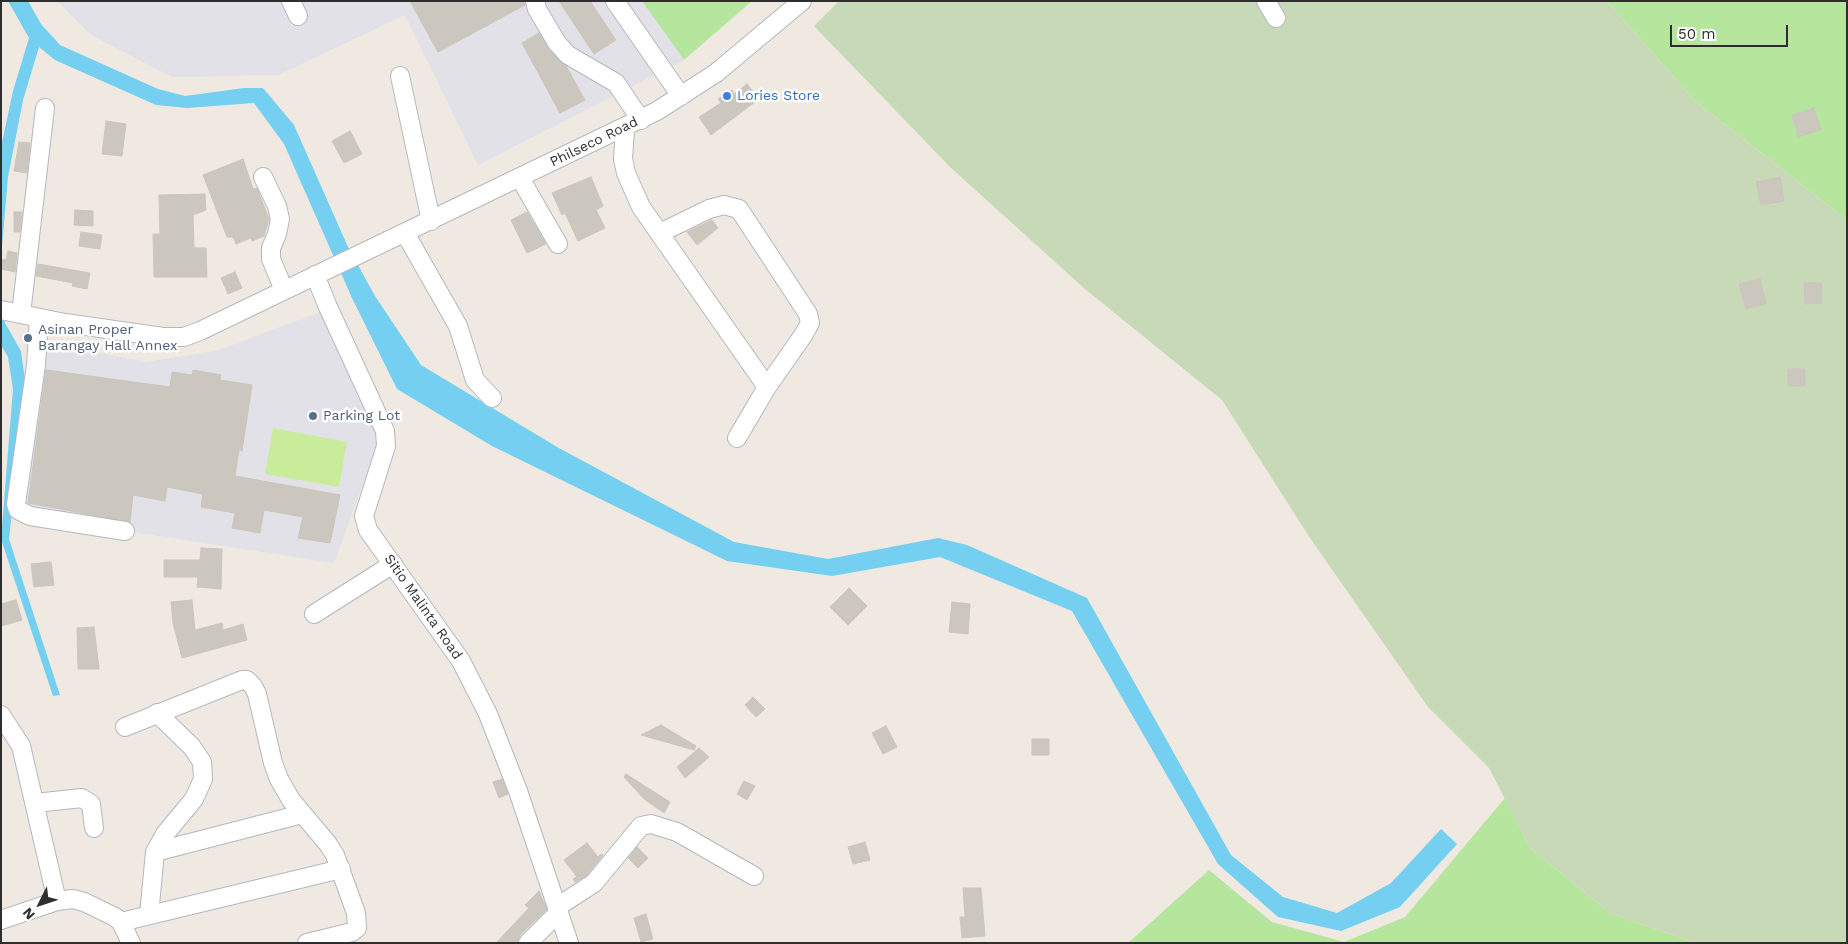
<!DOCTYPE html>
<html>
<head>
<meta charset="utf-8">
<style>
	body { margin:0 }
	#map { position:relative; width:1848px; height:944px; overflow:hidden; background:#efe9e1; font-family:"Work Sans",sans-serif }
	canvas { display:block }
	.frame { position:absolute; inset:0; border:2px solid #2e2e2e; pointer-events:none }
	.north { position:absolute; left:15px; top:879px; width:50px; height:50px; -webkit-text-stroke:4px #fff; paint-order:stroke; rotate:229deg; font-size:14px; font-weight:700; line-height:20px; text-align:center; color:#2e2e2e }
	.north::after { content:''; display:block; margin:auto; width:18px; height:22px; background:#2e2e2e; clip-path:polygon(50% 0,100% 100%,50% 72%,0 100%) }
	.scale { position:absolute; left:1670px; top:25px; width:118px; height:22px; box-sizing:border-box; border:2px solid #2e2e2e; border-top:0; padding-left:6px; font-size:15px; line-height:18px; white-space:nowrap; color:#2e2e2e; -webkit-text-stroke:4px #fff; paint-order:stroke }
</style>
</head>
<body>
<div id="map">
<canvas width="1848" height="944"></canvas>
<div class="frame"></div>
<div class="north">N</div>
<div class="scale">50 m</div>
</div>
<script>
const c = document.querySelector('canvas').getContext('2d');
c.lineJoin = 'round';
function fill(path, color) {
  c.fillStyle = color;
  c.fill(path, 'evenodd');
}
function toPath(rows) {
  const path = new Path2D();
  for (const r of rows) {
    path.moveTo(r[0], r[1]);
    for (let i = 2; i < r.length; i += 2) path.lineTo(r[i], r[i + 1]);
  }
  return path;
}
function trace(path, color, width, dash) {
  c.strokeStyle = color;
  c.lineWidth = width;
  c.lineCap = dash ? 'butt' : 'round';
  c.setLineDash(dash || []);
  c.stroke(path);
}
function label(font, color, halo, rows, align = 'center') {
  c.font = font + ' "Work Sans",sans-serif';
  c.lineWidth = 5;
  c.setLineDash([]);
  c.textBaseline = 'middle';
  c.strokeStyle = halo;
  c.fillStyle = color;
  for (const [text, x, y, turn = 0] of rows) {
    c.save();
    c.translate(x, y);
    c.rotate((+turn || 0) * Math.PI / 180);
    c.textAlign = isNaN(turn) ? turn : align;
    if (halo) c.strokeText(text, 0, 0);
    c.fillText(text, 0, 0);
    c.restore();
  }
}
fill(toPath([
	[57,1,642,1,684,60,478,165,405,15,278,75,172,77,91,35],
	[331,308,382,433,334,563,22,515,45,342,146,362,216,351]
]), '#e3e1e8');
fill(toPath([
	[642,1,752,1,684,60],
	[1607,1,1847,1,1847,220,1695,101],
	[1505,798,1530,848,1610,913,1695,943,1128,943,1209,870,1272,922,1344,942,1405,917]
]), '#b6e59e');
fill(toPath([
	[839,1,1607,1,1695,101,1847,220,1847,943,1695,943,1610,913,1530,848,1489,768,1428,707,1310,538,1222,400,1085,289,950,167,814,26]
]), '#c8d9b8');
fill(toPath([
	[273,428,347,442,339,487,265,474]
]), '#c9ec9a');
fill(toPath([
	[8,1,28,1,41,24,60,45,158,89,185,96,244,88,263,88,294,125,348,247,375,296,421,365,557,447,734,542,828,559,938,538,967,545,1087,598,1231,855,1283,897,1337,913,1391,883,1441,829,1457,844,1400,907,1341,931,1278,917,1218,864,1072,611,940,557,832,576,727,561,492,446,397,389,352,298,284,144,254,103,187,108,156,105,55,60,39,47,23,100,8,177,1,258,1,147,13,91,29,38],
	[1,289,5,323,21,351,26,387,9,539,60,695,53,696,1,539,13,389,8,357,1,345]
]), '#75cff0');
const building = toPath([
	[410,1,525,1,525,5,438,52,410,1],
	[559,1,590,1,616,40,594,54,559,1],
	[539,33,549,50,566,66,585,100,560,113,522,43,539,33],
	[747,84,759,99,711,135,699,117,721,103,718,99,732,90,734,94,747,84],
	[1814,108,1821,130,1798,137,1792,115,1814,108],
	[106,121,126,124,122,156,102,154,106,121],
	[350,131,362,154,344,163,332,141,350,131],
	[19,142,30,143,27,173,14,171,19,142],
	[243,159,253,189,257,188,269,219,264,236,252,241,251,238,236,244,233,237,227,237,203,175,243,159],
	[591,177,603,206,596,210,605,228,578,241,565,213,562,215,552,193,591,177],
	[1780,177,1784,201,1761,205,1756,182,1780,177],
	[205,194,206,210,193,215,194,248,206,248,207,277,154,277,153,234,160,234,159,195,205,194],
	[75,210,93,211,93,226,74,225,75,210],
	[14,212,22,212,20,232,14,232,14,212],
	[527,212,546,244,527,253,511,220,527,212],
	[712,220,718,228,697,245,687,232,712,220],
	[81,232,102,235,100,249,79,246,81,232],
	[8,251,17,253,15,272,1,269,1,259,6,260,8,251],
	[38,264,90,273,87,289,72,286,73,283,36,276,38,264],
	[235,272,242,288,228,294,221,278,235,272],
	[1760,279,1766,304,1746,309,1739,284,1760,279],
	[1804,283,1821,283,1822,303,1805,304,1804,283],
	[1788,369,1805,369,1805,386,1788,386,1788,369],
	[46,370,170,387,172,372,192,375,193,370,221,375,220,380,252,385,242,451,239,450,235,476,340,495,330,543,298,538,303,517,264,510,260,533,232,528,235,513,201,507,203,494,167,487,165,501,133,495,130,522,28,503,46,370],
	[201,548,222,549,221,589,197,587,198,577,164,577,164,560,200,560,201,548],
	[51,562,54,585,34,587,31,564,51,562],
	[849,588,867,606,848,625,830,607,849,588],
	[16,600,22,620,1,626,1,604,16,600],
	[192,600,195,630,222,623,223,630,243,624,247,640,182,658,173,623,171,602,192,600],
	[952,602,970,604,968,634,949,632,952,602],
	[94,627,99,669,78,669,77,628,94,627],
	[753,697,765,709,756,717,745,705,753,697],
	[661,725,696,746,694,750,641,735,661,725],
	[886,726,897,747,883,754,872,733,886,726],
	[1032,739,1049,739,1049,755,1032,755,1032,739],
	[699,748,709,757,685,778,677,767,699,748],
	[626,774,670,802,664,813,644,799,624,777,626,774],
	[502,779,508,794,499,798,493,782,502,779],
	[744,781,755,786,747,800,737,794,744,781],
	[865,842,870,860,853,864,848,847,865,842],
	[587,843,598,857,601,854,603,855,587,875,575,882,573,879,577,877,564,860,587,843],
	[637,847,648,858,638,868,628,858,637,847],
	[963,888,981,888,985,936,962,938,960,917,965,917,963,888],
	[539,891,547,909,520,935,518,943,496,943,529,908,525,905,539,891],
	[646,914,653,939,641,942,634,918,646,914]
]);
fill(building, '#cbc7bf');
trace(building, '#cbc5ba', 1);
const minor = toPath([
	[291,1,298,16],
	[535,1,537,9,557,43,568,55,616,83,641,120],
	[615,1,681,96],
	[1266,1,1276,18],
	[400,76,431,221],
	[625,129,623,159,626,173,641,207,767,387,737,438],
	[263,177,277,206,280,219,277,234,271,248,271,259,284,290],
	[520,178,558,244],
	[405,233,458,326,475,380,492,398],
	[660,233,709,209,724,205,739,209,808,314,810,323,804,334,767,387],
	[315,275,328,307,385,431,386,446,364,516,368,530,461,661,488,714,518,791,569,943],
	[1,310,65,323,163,337,184,337,200,331,657,111,716,73,802,1],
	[21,314,45,108],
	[39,318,36,365,16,504,18,510,30,516,125,531],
	[314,614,393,564],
	[1,715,21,746,57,901],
	[125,727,242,680,247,680,253,686,257,694,273,763,279,779,291,800,328,844,335,855,356,913,357,928,352,932,307,943],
	[35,803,82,798,91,804,94,828],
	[155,852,302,814],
	[557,907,594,883,641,826,651,824,677,832,754,876],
	[149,915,155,852,165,834,194,799,203,779,202,762,192,747,157,713],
	[1,920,57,901,73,899,84,902,115,917,121,922,131,943],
	[121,922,341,869],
	[528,943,559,912]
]);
trace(minor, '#b4b7c1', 20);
trace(minor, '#fff', 18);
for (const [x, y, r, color] of [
	[727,96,5,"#3f7fe0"],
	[28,338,5,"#5c6f8a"],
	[313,416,5,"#5c6f8a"]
]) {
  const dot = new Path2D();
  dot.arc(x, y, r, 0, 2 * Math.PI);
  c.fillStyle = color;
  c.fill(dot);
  trace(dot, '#fff', 2);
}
label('14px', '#366cbe', '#fff', [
	["Lories Store",737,96]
], 'left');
label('14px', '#2e2e2e', '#fff', [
	["Philseco Road",594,142,-26],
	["Sitio Malinta Road",423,607,55]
]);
label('14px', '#4e5e75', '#fff', [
	["Asinan Proper",38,330],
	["Barangay Hall Annex",38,346],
	["Parking Lot",323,416]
], 'left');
</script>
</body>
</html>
